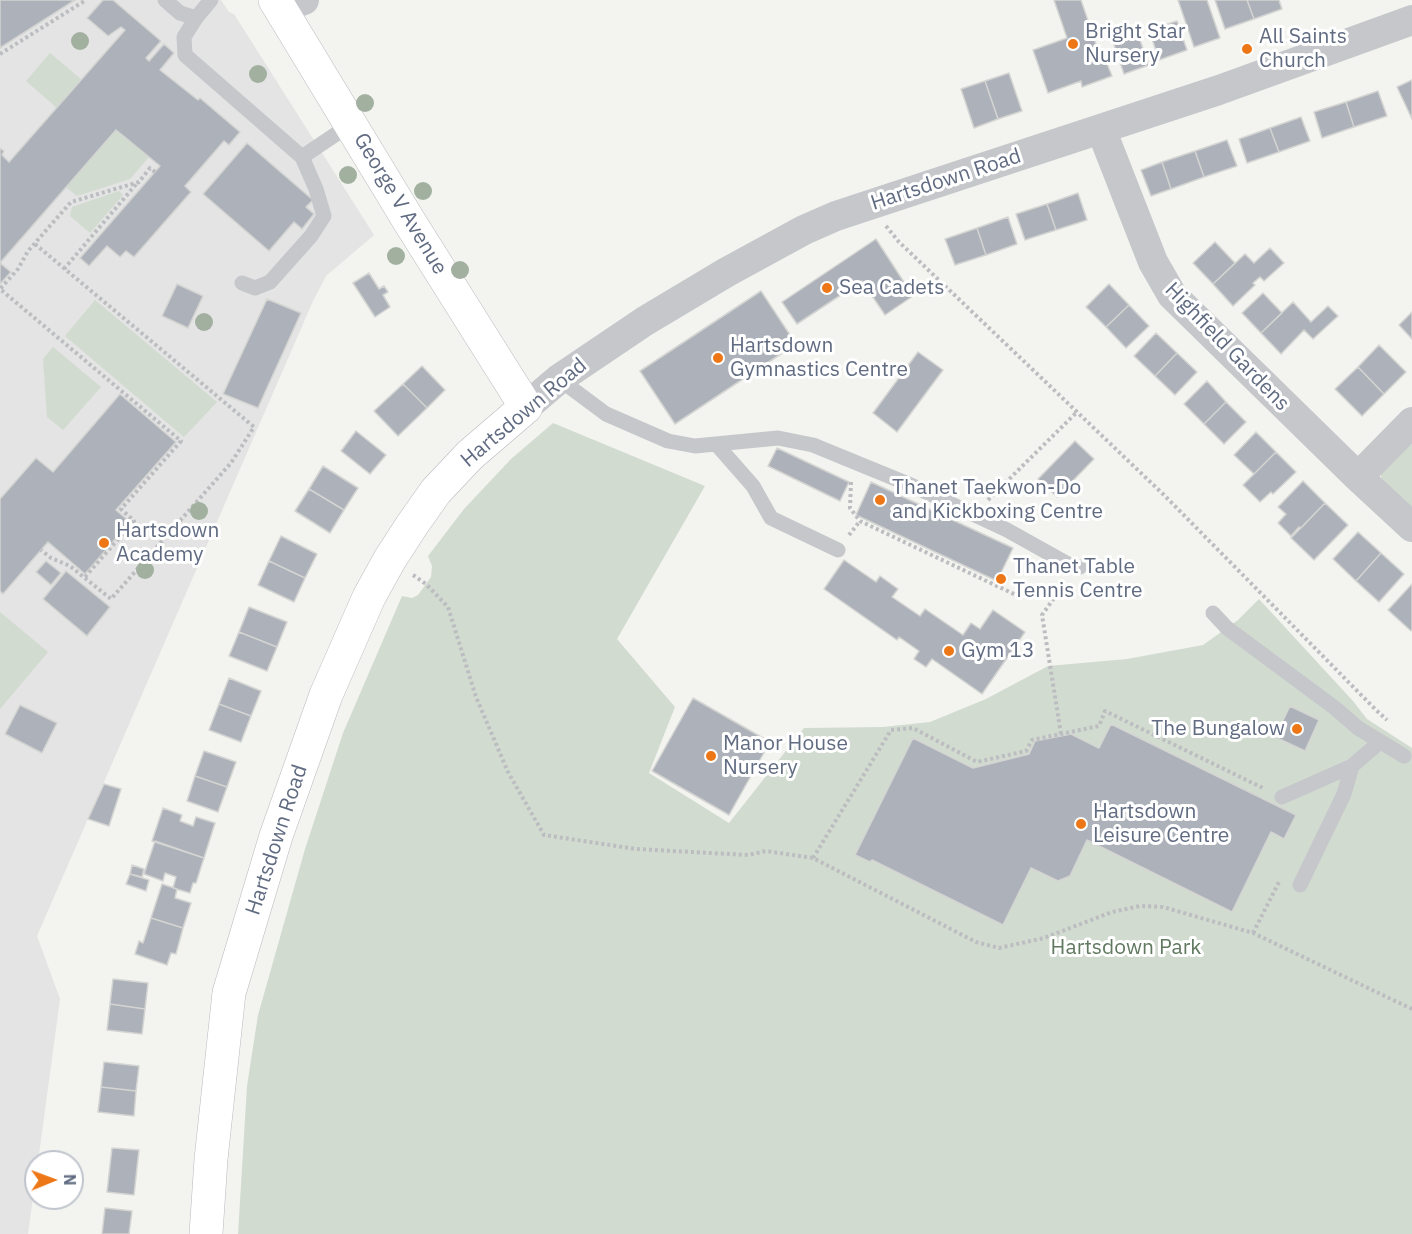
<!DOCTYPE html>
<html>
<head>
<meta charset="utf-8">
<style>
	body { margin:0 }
	#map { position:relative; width:1412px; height:1234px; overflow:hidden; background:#f3f4ef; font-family:"IBM Plex Sans",sans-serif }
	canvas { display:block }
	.north { position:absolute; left:24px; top:1150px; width:60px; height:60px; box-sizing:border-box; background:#fff; border:2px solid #c0c4cd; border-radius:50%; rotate:89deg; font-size:16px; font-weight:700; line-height:24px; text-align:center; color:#616c82 }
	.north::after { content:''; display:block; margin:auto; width:21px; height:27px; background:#ed7716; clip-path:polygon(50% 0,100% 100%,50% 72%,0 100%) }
</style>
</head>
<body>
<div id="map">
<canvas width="1412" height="1234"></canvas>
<div class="north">N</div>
</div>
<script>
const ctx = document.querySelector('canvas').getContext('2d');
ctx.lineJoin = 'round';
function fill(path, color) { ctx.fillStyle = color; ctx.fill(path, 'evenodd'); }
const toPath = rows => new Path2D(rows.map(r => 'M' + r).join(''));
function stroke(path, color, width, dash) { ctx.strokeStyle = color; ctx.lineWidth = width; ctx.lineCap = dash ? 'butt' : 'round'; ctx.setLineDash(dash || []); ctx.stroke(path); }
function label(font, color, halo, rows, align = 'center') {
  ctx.font = font + ' "IBM Plex Sans",sans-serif'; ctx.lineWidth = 6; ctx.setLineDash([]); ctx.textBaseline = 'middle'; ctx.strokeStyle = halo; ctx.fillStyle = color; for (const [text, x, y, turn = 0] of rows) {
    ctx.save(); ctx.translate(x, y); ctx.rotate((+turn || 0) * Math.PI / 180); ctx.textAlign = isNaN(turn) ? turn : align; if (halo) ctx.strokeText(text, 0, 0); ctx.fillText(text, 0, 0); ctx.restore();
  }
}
const built = toPath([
	[0,0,221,0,229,12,234,14,374,235,326,276,313,301,37,936,60,999,38,1162,36,1162,36,1177,28,1234,0,1234]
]);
const green = toPath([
	[50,53,82,80,57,108,26,81],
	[116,130,149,157,130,179,77,196,66,187],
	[119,191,123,195,90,233,70,216,72,207],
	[95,300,217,402,184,437,65,336],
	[53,347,101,387,63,430,47,417,43,359],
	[553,423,705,486,617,639,675,707,649,773,729,823,804,728,883,727,930,722,986,699,1048,666,1127,659,1203,645,1238,620,1259,599,1353,701,1367,719,1412,748,1412,1234,238,1234,247,1086,258,1015,305,849,343,733,402,596,412,598,418,595,431,577,432,566,428,556,464,509,511,459],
	[1412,435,1412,514,1381,478,1381,471],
	[0,612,48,652,0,709]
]);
const building = toPath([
	[0,0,75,0,0,48,0,0],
	[103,0,113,0,161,41,146,58,149,61,164,44,174,53,160,70,198,100,200,98,240,132,229,145,224,141,185,186,191,192,134,257,126,251,120,257,107,246,89,266,80,258,160,166,116,130,0,263,0,148,4,151,2,155,9,162,125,30,121,27,108,36,87,18,103,0],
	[1054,0,1081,0,1098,50,1091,53,1093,60,1104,56,1112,76,1082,87,1081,81,1048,93,1033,50,1067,38,1054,0],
	[1178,0,1207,0,1220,38,1194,47,1178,0],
	[1215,0,1247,0,1254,19,1225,29,1215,0],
	[1247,0,1279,0,1282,9,1254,19,1247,0],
	[1177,21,1187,50,1159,60,1149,30,1177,21],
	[1137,32,1149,65,1124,74,1113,42,1137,32],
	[1009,73,1022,111,998,119,985,81,1009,73],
	[1412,80,1412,119,1397,87,1412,80],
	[985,81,998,119,974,128,961,89,985,81],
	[1378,91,1387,116,1354,127,1346,102,1378,91],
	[1346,102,1354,127,1322,138,1314,112,1346,102],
	[1301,117,1310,141,1279,152,1270,128,1301,117],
	[1270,128,1279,152,1247,163,1239,139,1270,128],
	[1227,140,1237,166,1204,177,1195,151,1227,140],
	[247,143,313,200,306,207,314,214,302,229,294,222,269,251,203,194,247,143],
	[1195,151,1204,177,1171,189,1162,162,1195,151],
	[1162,162,1171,189,1151,196,1141,170,1162,162],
	[1078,193,1087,220,1056,230,1047,204,1078,193],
	[1047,204,1056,230,1025,240,1016,214,1047,204],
	[1008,217,1017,244,986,255,977,228,1008,217],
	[977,228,986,255,955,265,945,239,977,228],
	[876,239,913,296,885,315,862,281,797,324,782,302,876,239],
	[1215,242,1235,263,1213,284,1193,263,1215,242],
	[1270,248,1284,263,1264,281,1260,277,1253,283,1255,285,1233,306,1213,284,1245,254,1254,263,1270,248],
	[0,263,11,272,0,284,0,263],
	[369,273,379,289,384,286,388,292,383,295,390,307,375,317,353,283,369,273],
	[177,284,203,296,188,328,162,316,177,284],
	[1109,284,1129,305,1106,327,1086,307,1109,284],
	[761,291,796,344,675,424,640,371,761,291],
	[1263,293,1282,313,1261,333,1242,313,1263,293],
	[267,299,301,313,258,408,223,394,267,299],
	[1293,302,1311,322,1328,306,1338,316,1313,339,1304,330,1281,354,1261,333,1293,302],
	[1129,305,1149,326,1126,348,1106,327,1129,305],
	[1412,312,1412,339,1399,325,1412,312],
	[1156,333,1177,353,1155,376,1134,356,1156,333],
	[1379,345,1406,372,1384,394,1358,367,1379,345],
	[918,352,943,370,897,432,873,413,918,352],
	[1177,353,1197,372,1175,395,1155,376,1177,353],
	[422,366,445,390,427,408,403,384,422,366],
	[1358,367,1384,394,1362,416,1335,389,1358,367],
	[1207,381,1226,402,1204,424,1184,404,1207,381],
	[403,384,427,408,398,436,374,411,403,384],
	[120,394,176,442,116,510,130,522,85,574,48,542,3,594,0,591,0,499,36,458,53,472,120,394],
	[1226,402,1246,422,1224,444,1204,424,1226,402],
	[356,431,386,455,370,474,341,451,356,431],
	[1256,432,1276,452,1254,474,1234,455,1256,432],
	[1075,441,1094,459,1057,497,1038,479,1075,441],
	[777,448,849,482,840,501,768,466,777,448],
	[1276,452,1296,472,1273,494,1271,492,1260,502,1243,485,1276,452],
	[323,466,358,488,344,510,309,489,323,466],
	[1303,481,1325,503,1301,528,1299,527,1291,536,1278,523,1286,514,1278,507,1303,481],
	[871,482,1013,548,997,581,856,515,871,482],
	[309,489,344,510,330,533,295,511,309,489],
	[1325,503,1348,525,1314,560,1291,538,1325,503],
	[1358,532,1381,553,1356,581,1333,559,1358,532],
	[281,536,317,554,305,578,269,561,281,536],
	[1381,553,1404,574,1379,602,1356,581,1381,553],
	[844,560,876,582,880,576,898,589,892,597,920,616,925,609,963,635,971,623,980,629,993,610,1025,632,982,694,932,659,926,667,914,659,919,651,899,637,897,640,824,589,844,560],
	[46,561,61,573,51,585,36,572,46,561],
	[269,561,305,578,294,602,258,585,269,561],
	[66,571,110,607,87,636,43,599,66,571],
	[1412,584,1412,630,1411,631,1388,610,1412,584],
	[249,607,287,622,277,647,239,632,249,607],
	[239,632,277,647,267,671,229,656,239,632],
	[229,678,261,691,251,716,219,704,229,678],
	[693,698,770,742,729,815,652,771,693,698],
	[219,704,251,716,241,742,209,730,219,704],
	[20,705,57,723,42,753,5,734,20,705],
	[1290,706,1319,720,1305,751,1275,737,1290,706],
	[1111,724,1296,815,1284,839,1271,832,1232,912,1087,840,1070,876,1058,881,1031,868,1003,925,872,860,870,862,855,855,913,738,973,768,1029,754,1035,741,1071,734,1099,748,1111,724],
	[204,751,236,762,227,787,195,776,204,751],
	[195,776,227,787,218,812,187,801,195,776],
	[104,784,121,789,109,826,88,819,104,784],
	[163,808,182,815,180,821,193,826,196,817,215,823,204,858,152,841,163,808],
	[155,841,204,858,196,883,193,883,190,893,173,888,176,877,165,873,163,881,144,874,155,841],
	[132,865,144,869,142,877,130,874,132,865],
	[130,874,149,880,146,891,126,884,130,874],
	[162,884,177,889,175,898,191,903,183,928,151,918,162,884],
	[151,918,183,928,176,954,171,953,167,965,135,954,139,941,143,943,151,918],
	[113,979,148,983,145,1009,110,1004,113,979],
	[110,1004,145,1009,142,1034,107,1030,110,1004],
	[104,1062,139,1066,136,1091,101,1087,104,1062],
	[101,1087,136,1091,134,1116,98,1112,101,1087],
	[112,1148,139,1150,134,1195,107,1192,112,1148],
	[105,1208,132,1211,129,1234,102,1234,105,1208]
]);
const path = toPath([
	[0,54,86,0],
	[886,226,899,242,1164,495,1376,710,1387,720],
	[35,244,254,427,231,463,111,599,70,566,51,558,41,550],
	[64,269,138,182],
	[851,482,850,508,860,521,1016,595],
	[988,500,1077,412],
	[849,535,860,521],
	[413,575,426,584,448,607,476,697,508,772,544,835,636,849,748,855,766,851,813,858,976,942,999,948,1044,938,1112,912,1140,906,1163,907,1253,933,1412,1009],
	[85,577,134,521,121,509,181,441,0,289,18,269,28,251,71,202,139,182,150,168,155,172],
	[1061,734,1042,615,1059,591,1062,582],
	[813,858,891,730,913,728,977,762,1026,751,1032,740,1099,726,1105,711,1265,789],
	[1253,933,1280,880]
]);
const service = toPath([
	[165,0,180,13,196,18],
	[211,0,196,18,184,37,185,55,302,157,351,124],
	[242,283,255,288,270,282,311,236,324,216,316,189,302,157],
	[559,379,606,414,668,441,695,446,778,438,813,445,913,486,1007,530,1068,564,1080,567],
	[717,445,753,486,771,518,838,550],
	[1213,613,1227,628,1335,708,1358,728,1404,756],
	[1282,797,1352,766,1380,742],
	[1300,885,1344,794,1352,766]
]);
const minor = toPath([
	[280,9,304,0],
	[1101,129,1153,262,1172,295,1358,477,1412,527],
	[526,407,559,379,645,321,727,272,804,230,836,216,1219,90,1412,20],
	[1358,477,1412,422]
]);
const secondary = toPath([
	[206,1234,211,1159,229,993,276,836,326,695,369,597,390,559,412,525,436,491,470,455,526,407,409,221,275,0]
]);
const trees = [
	[80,41],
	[258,74],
	[365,103],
	[348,175],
	[423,191],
	[396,256],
	[460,270],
	[204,322],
	[199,511],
	[145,570]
];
const markers = [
	[1073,44,6,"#ed7716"],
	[1247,49,6,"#ed7716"],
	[827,288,6,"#ed7716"],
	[718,358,6,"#ed7716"],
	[880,500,6,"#ed7716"],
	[104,543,6,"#ed7716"],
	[1001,579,6,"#ed7716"],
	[949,651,6,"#ed7716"],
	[1297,729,6,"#ed7716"],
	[711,756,6,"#ed7716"],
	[1081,824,6,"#ed7716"]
];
const poiNames = [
	["Bright Star",1085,32],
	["Nursery",1085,56],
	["All Saints",1259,37],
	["Church",1259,61],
	["Sea Cadets",839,288],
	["Hartsdown",730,346],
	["Gymnastics Centre",730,370],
	["Thanet Taekwon-Do",892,488],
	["and Kickboxing Centre",892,512],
	["Hartsdown",116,531],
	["Academy",116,555],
	["Thanet Table",1013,567],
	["Tennis Centre",1013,591],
	["Gym 13",961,651],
	["The Bungalow",1285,729,"right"],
	["Manor House",723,744],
	["Nursery",723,768],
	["Hartsdown",1093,812],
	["Leisure Centre",1093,836]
];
const streetNames = [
	["Hartsdown Road",946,180,-18],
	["George V Avenue",400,204,59],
	["Highfield Gardens",1227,347,46],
	["Hartsdown Road",524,413,-40],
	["Hartsdown Road",277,840,-72]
];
const parkNames = [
	["Hartsdown Park",1126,948]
];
fill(built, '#e3e4e3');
fill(green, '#d2dbd0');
fill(building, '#adb2ba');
stroke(building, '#d4d5d2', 1.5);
stroke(secondary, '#b7babf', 34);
stroke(path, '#bcbdc0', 4, [3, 3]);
stroke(service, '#c5c7cb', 15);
stroke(minor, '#c5c7cb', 30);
stroke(secondary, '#fff', 33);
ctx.fillStyle = '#a2b0a0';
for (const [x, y] of trees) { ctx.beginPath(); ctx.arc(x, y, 9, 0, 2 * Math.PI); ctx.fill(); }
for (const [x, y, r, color] of markers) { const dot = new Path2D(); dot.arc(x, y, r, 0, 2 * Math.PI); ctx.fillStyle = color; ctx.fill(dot); stroke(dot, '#fff', 2); }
label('21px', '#616c82', '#fff', poiNames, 'left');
label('21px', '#616c82', '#fff', streetNames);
label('21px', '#607960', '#fff', parkNames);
</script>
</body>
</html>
